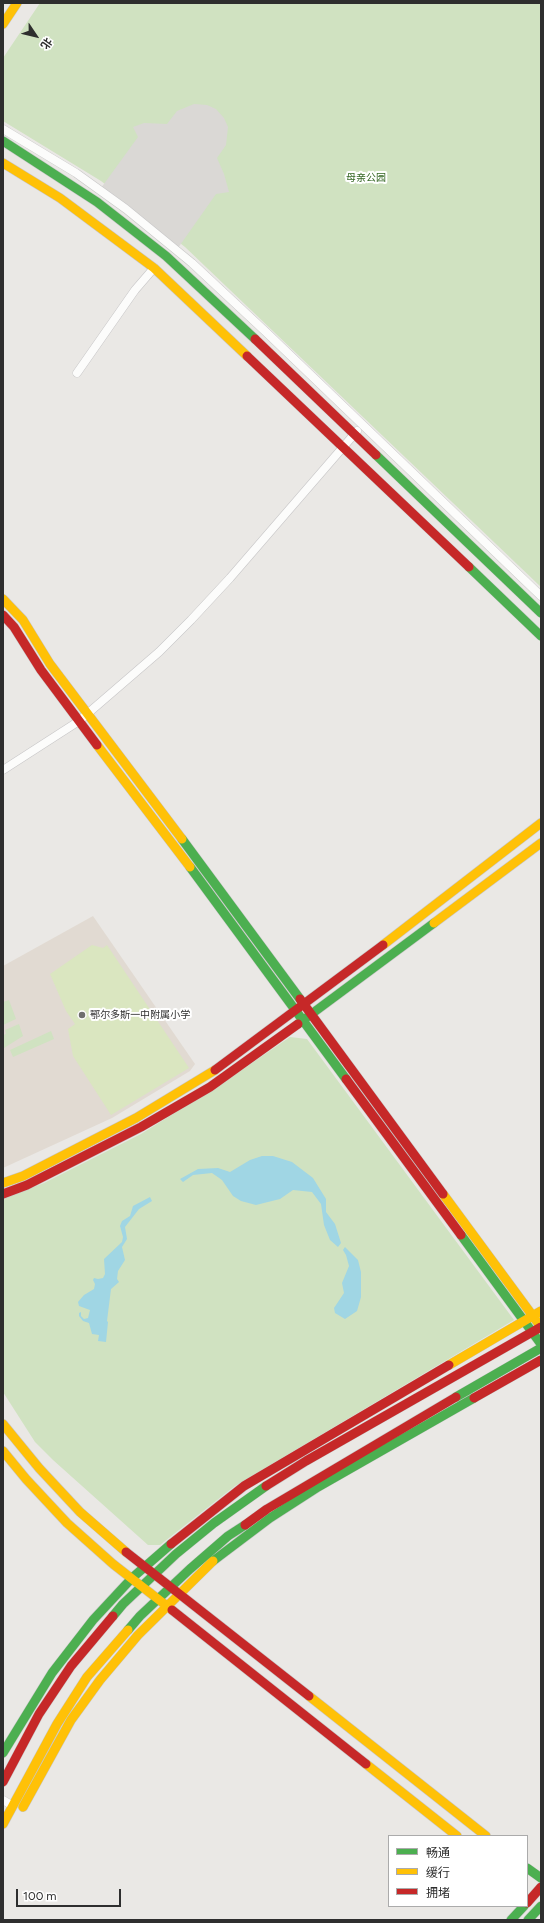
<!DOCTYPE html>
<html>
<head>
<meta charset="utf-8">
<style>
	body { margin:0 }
	#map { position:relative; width:544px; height:1923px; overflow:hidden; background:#eae8e5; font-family:Figtree,"Noto Sans SC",sans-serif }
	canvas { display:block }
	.frame { position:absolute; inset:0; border:4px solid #2e2e2e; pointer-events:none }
	.legend { position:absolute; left:388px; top:1835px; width:140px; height:72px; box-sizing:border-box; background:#fff; border:1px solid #ababab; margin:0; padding:5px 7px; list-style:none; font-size:12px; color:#2e2e2e }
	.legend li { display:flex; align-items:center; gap:8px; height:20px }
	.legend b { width:20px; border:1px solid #ababab }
	.north { position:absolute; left:16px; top:16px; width:40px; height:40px; -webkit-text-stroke:3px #fff; paint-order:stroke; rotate:125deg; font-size:11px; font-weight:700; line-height:16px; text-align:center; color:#2e2e2e }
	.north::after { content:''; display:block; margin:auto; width:14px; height:18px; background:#2e2e2e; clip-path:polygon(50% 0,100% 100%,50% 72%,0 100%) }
	.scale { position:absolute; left:16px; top:1889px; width:105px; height:18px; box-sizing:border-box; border:2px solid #2e2e2e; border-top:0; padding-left:5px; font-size:12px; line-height:14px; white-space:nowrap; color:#2e2e2e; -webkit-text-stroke:3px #fff; paint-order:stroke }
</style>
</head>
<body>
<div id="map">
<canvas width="544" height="1923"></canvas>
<div class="frame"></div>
<ul class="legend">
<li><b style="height:5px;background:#4caf50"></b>畅通</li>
<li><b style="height:5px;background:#ffc107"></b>缓行</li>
<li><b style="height:5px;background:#c62828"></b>拥堵</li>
</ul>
<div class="north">北</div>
<div class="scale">100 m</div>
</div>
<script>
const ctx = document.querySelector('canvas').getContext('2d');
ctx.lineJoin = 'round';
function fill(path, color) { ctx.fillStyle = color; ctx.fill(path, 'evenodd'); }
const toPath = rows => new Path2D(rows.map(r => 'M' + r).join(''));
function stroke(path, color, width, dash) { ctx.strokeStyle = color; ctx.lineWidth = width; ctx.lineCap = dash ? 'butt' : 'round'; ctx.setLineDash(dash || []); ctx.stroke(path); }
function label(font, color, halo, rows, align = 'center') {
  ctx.font = font + ' Figtree,"Noto Sans SC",sans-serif'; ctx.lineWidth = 4; ctx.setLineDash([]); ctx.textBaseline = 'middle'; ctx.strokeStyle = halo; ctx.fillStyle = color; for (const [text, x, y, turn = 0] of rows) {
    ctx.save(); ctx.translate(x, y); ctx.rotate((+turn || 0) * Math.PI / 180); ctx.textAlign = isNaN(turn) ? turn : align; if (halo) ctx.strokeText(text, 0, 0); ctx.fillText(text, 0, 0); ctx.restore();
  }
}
const education = toPath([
	[93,916,195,1064,190,1071,112,1118,3,1168,3,966]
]);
const green = toPath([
	[40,3,541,3,541,587,185,247,101,181,3,121,3,58],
	[9,1000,16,1019,3,1025,3,1002],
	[19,1024,23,1036,4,1048,3,1035,6,1034,5,1030],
	[51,1031,54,1039,13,1057,10,1050],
	[290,1037,307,1039,514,1320,235,1486,160,1545,148,1545,53,1460,35,1442,3,1392,3,1199,44,1183,141,1134,224,1082]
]);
const pitch = toPath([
	[92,945,103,948,107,945,189,1068,111,1115,73,1056,68,1029,75,1024,66,1011,50,974]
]);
const plaza = toPath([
	[194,104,207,105,216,109,224,118,228,127,226,145,217,158,224,174,229,192,216,194,178,248,101,188,138,137,133,127,144,123,167,124,177,111]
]);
const water = toPath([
	[262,1156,273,1156,292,1162,313,1178,326,1199,326,1212,335,1224,341,1243,338,1247,330,1240,324,1225,321,1204,312,1192,293,1190,280,1199,256,1205,241,1201,233,1196,222,1180,212,1173,193,1175,183,1182,180,1179,198,1169,218,1168,230,1172,250,1160],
	[150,1197,152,1201,139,1209,125,1227,127,1239,122,1247,125,1260,118,1271,117,1279,119,1282,111,1289,107,1321,108,1322,106,1342,98,1341,99,1335,92,1334,89,1323,83,1321,79,1316,79,1313,81,1312,81,1316,84,1319,88,1318,90,1310,79,1306,78,1302,84,1295,94,1289,95,1284,93,1280,94,1278,98,1279,103,1278,105,1274,104,1259,122,1242,123,1237,120,1226,122,1221,130,1216,133,1206],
	[345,1247,358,1260,361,1272,361,1297,357,1311,345,1319,335,1313,334,1308,344,1293,342,1283,349,1266,346,1255,343,1250]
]);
const street = toPath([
	[3,129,76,173,126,209,192,263,267,333,541,596],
	[77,373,135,290,154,268],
	[3,770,79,721,159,652,191,620,230,578,357,431],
	[3,1800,13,1806]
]);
const fast = toPath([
	[3,141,97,202,166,256,255,339],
	[376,455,541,613],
	[469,567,541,636],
	[182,839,300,999],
	[190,867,346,1079],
	[298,1024,434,923],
	[461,1235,541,1344],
	[456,1397,541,1348],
	[213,1561,270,1518,318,1487,474,1398],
	[113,1616,123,1604,176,1554,214,1523,266,1486],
	[128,1630,140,1616,190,1569,228,1536,245,1525],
	[3,1753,52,1673,93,1620,132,1578,171,1544],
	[527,1868,541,1878],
	[511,1920,524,1906],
	[528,1920,541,1906]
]);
const slow = toPath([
	[3,24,17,3],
	[3,163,60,198,154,268,247,356],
	[3,599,23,620,50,664,182,839],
	[97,745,190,867],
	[434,923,541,843],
	[383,945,541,823],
	[3,1183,23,1176,136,1118,215,1070],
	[443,1194,541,1327],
	[449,1365,541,1311],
	[3,1424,39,1468,80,1512,126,1552],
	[3,1451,26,1479,67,1523,113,1564,172,1610],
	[309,1696,486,1836],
	[366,1764,457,1836],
	[23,1807,71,1720,100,1680,138,1635,213,1561],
	[3,1824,57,1724,87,1677,128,1630]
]);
const jam = toPath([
	[255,339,376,455],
	[247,356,469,567],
	[3,615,14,627,41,670,97,745],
	[300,999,443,1194],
	[215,1070,383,945],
	[346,1079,461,1235],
	[3,1194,27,1185,141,1127,210,1087,298,1024],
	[474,1398,541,1360],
	[266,1486,306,1461,541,1327],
	[245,1525,267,1509,456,1397],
	[171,1544,244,1486,449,1365],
	[126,1552,309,1696],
	[172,1610,366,1764],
	[3,1782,39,1714,71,1666,113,1616],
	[527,1903,541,1887]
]);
const markers = [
	[82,1015,4,"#706f6e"]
];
const parkNames = [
	["母亲公园",366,178]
];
const poiNames = [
	["鄂尔多斯一中附属小学",90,1015]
];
fill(education, '#e1dad2');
fill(green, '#d0e2c1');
fill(pitch, '#dae6c0');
fill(plaza, '#dad8d5');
fill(water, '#a0d6e4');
stroke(street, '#c7c6c7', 9);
stroke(fast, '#c7c6c7', 10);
stroke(slow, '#c7c6c7', 10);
stroke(jam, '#c7c6c7', 10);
stroke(street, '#fcfcfb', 8);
stroke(fast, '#4caf50', 9);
stroke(slow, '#ffc107', 9);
stroke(jam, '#c62828', 9);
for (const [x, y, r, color] of markers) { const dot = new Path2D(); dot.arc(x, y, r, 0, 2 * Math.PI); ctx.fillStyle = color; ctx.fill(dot); stroke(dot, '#fff', 1.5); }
label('10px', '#346623', '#fff', parkNames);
label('10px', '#2e2e2e', '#fff', poiNames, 'left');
</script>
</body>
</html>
